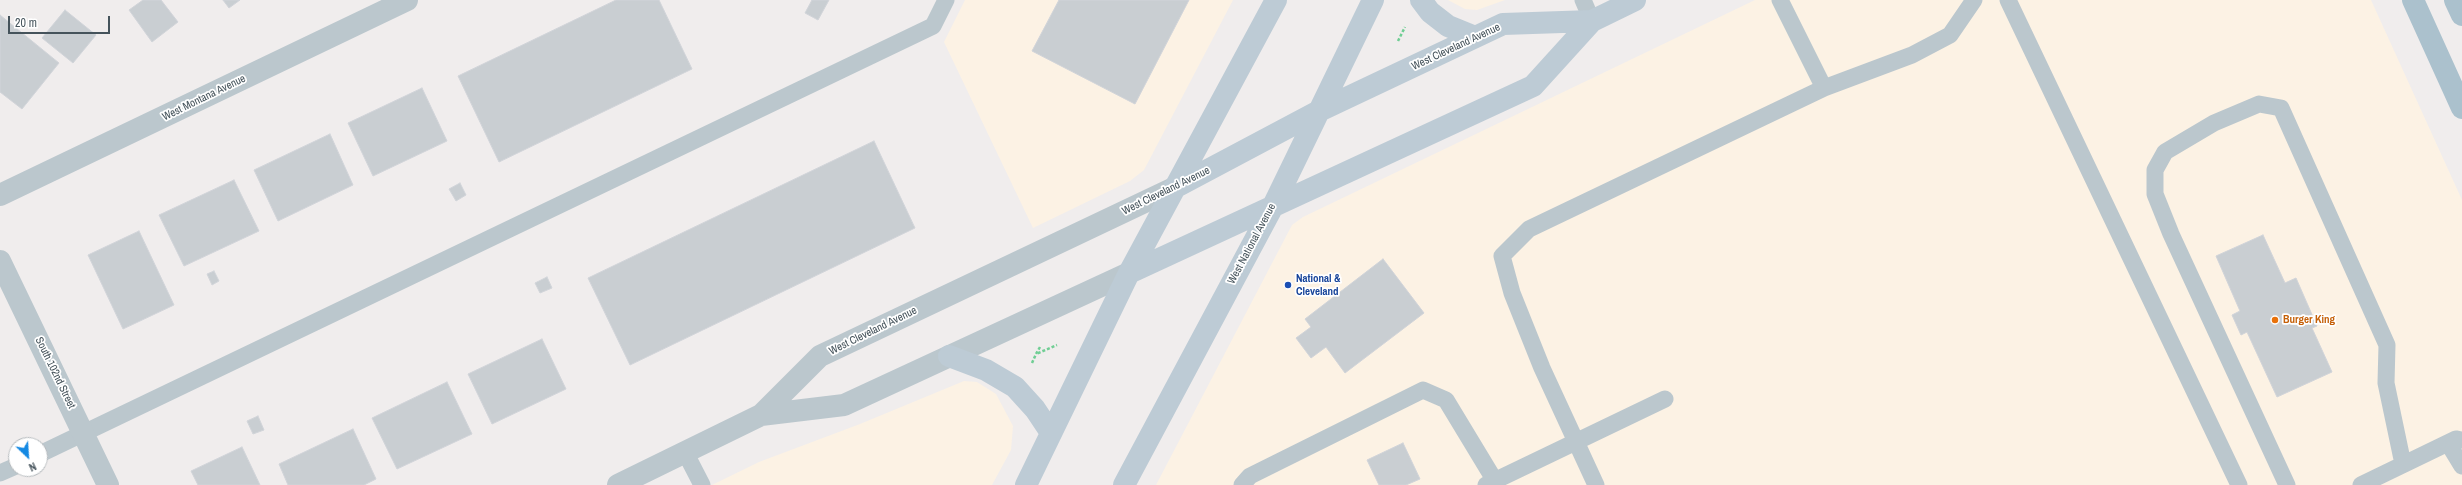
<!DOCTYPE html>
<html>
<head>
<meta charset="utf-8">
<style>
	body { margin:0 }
	#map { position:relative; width:2462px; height:485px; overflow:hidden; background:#f0eded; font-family:"Archivo Narrow",sans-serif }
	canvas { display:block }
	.north { position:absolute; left:8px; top:437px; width:40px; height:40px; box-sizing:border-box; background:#fff; border:1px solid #b5babd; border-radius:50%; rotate:155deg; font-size:11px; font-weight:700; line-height:16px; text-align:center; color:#45535b }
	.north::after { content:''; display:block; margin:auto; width:14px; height:18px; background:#1489e3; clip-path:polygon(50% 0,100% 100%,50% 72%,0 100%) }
	.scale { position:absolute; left:8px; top:16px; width:102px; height:18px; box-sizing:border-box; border:2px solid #45535b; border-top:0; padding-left:5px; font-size:12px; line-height:14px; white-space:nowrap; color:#45535b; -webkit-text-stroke:3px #fff; paint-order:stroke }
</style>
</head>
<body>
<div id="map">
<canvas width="2462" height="485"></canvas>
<div class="north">N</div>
<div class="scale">20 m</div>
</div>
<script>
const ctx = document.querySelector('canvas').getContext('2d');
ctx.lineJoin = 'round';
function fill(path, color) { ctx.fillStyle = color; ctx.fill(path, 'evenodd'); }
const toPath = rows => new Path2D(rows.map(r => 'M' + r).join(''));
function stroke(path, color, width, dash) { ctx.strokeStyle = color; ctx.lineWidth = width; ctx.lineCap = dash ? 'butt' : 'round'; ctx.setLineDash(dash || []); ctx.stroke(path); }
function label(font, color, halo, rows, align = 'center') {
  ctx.font = font + ' "Archivo Narrow",sans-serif'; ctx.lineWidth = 3.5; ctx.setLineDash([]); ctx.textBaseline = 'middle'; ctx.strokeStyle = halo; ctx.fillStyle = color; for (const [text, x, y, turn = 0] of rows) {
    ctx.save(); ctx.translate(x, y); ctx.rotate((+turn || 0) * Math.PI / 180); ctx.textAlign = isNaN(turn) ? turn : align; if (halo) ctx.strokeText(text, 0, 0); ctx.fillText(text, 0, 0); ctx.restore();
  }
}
const commercial = toPath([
	[965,0,1233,0,1144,170,1130,181,1033,228,944,42],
	[1448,0,1505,0,1477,10,1465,9],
	[1755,0,2371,0,2462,200,2462,485,1156,485,1292,225,1303,217],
	[964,381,977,382,996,394,1013,426,1011,450,992,485,712,485,759,462,860,424]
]);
const building = toPath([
	[143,0,161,0,178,22,152,42,129,10,143,0],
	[223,0,240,0,229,8,223,0],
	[616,0,659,0,692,69,499,162,458,76,616,0],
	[812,0,829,0,818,20,805,13,812,0],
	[1059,0,1189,0,1135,104,1032,51,1059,0],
	[65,10,96,35,73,63,42,38,65,10],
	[0,15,59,63,22,109,0,92,0,15],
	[422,88,447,141,373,176,348,123,422,88],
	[330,134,353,185,278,221,254,170,330,134],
	[874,141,915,228,630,365,588,278,874,141],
	[234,180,259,231,184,266,159,215,234,180],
	[460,183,466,195,456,201,449,189,460,183],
	[139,231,174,305,123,329,88,255,139,231],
	[2263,235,2285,283,2296,278,2317,326,2312,328,2332,372,2277,397,2247,332,2241,335,2232,315,2240,311,2216,256,2263,235],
	[1383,259,1424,313,1345,373,1326,347,1311,358,1296,338,1311,327,1305,319,1383,259],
	[214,271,219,281,212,285,207,274,214,271],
	[547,277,552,288,540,293,535,283,547,277],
	[542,339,566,389,492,424,468,374,542,339],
	[447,382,472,434,397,469,372,418,447,382],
	[258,416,264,430,253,434,247,421,258,416],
	[353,429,376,479,364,485,288,485,279,464,353,429],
	[1403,443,1420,479,1406,485,1379,485,1367,460,1403,443],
	[242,447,260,485,198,485,191,471,242,447]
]);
const path = toPath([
	[1398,41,1405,27],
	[1040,347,1036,354,1057,345],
	[1032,363,1036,354]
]);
const service = toPath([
	[1583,0,1592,21],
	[2008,0,2239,485],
	[1824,88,1912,55,1950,35,1974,0],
	[2448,443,2462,466],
	[685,452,702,485],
	[40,454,933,26,946,0],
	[0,473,16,466],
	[1242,485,1250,476,1423,390,1446,400,1495,481],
	[1486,485,1665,399],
	[1596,485,1542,368,1512,293,1502,256,1529,229,1824,88,1780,0],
	[2287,485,2171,234,2155,194,2155,170,2165,152,2214,123,2259,104,2281,108,2387,345,2386,383,2403,464],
	[2361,485,2456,439,2462,440]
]);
const minor = toPath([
	[0,195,407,0],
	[0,261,108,485]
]);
const tertiary = toPath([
	[761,415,844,405,1129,273],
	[618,485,761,415,820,356,1174,188]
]);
const secondary = toPath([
	[1421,0,1430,12,1448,26,1475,37],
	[1174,188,1319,111,1503,24,1592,21],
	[1129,273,1533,86,1592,21,1635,0],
	[949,356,986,370,1015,387,1035,409,1051,433],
	[1026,485,1129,273,1276,0],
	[1124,485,1273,206,1373,0]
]);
const primary = toPath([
	[2413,0,2462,108],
	[2455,0,2462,15]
]);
const markers = [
	[1288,285,4,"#1a4fb4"],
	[2275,320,4,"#e8710a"]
];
const streetNames = [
	["West Cleveland Avenue",1456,47,-25],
	["West Montana Avenue",204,98,-26],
	["West Cleveland Avenue",1166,191,-26],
	["West National Avenue",1252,244,-62],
	["West Cleveland Avenue",873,331,-26],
	["South 102nd Street",55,373,64]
];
const transitNames = [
	["National &",1296,279],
	["Cleveland",1296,292]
];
const foodNames = [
	["Burger King",2283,320]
];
fill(commercial, '#fcf2e4');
fill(building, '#c9ced2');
stroke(building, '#d1d4d9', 1);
stroke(path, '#70ce94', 2.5, [3, 2]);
stroke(service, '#bbc7cd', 17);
stroke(minor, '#bbc7cd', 22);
stroke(tertiary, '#bbc7cd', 22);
stroke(secondary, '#bdcbd5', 22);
stroke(primary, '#abc1cd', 22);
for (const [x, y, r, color] of markers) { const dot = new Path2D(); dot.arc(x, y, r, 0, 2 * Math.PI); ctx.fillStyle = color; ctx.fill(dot); stroke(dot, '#fff', 1.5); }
label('11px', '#45535b', '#fff', streetNames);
label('bold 11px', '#164399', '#fff', transitNames, 'left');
label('bold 11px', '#c56008', '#fff', foodNames, 'left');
</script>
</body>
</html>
